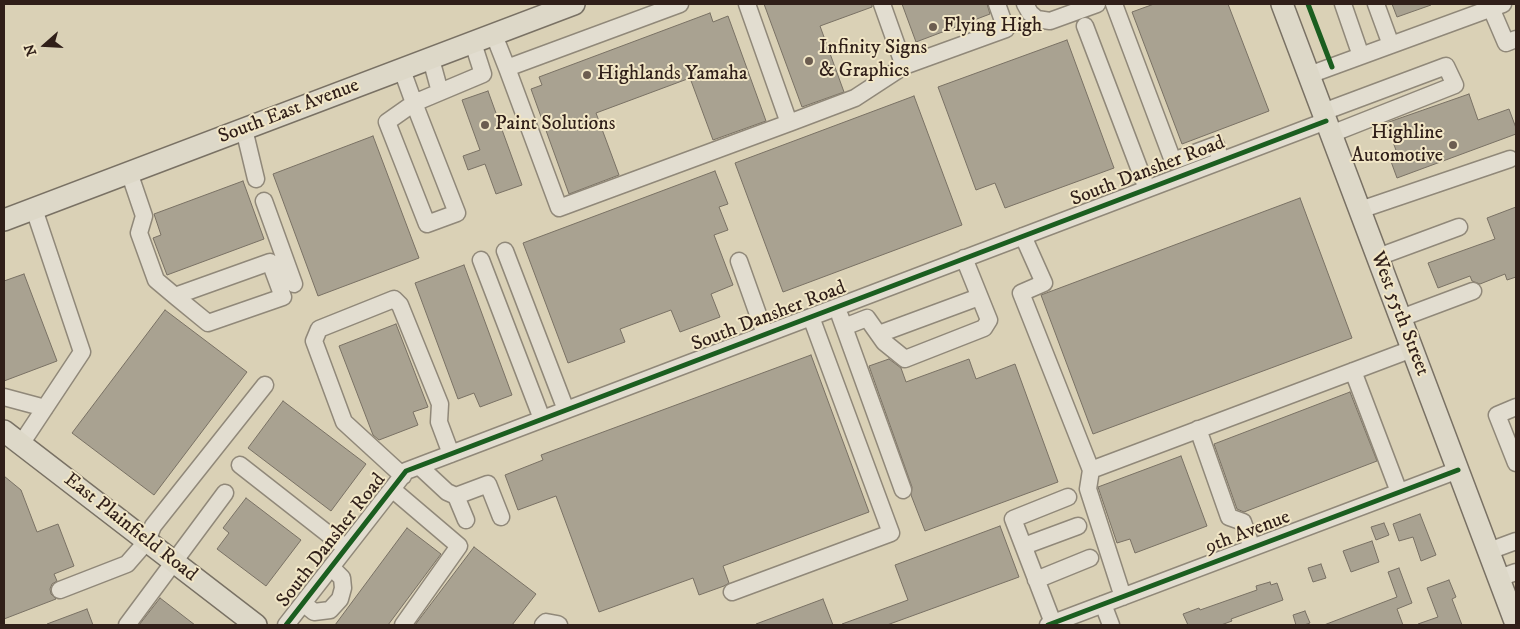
<!DOCTYPE html>
<html>
<head>
<meta charset="utf-8">
<style>
	body { margin:0 }
	#map { position:relative; width:1520px; height:629px; overflow:hidden; background:#dad1b6; font-family:"IM FELL DW Pica",serif }
	canvas { display:block }
	.frame { position:absolute; inset:0; border:5px solid #301f19; pointer-events:none }
	.north { position:absolute; left:20px; top:20px; width:50px; height:50px; -webkit-text-stroke:4px #f1e6c6; paint-order:stroke; rotate:251deg; font-size:14px; font-weight:700; line-height:20px; text-align:center; color:#301f19 }
	.north::after { content:''; display:block; margin:auto; width:18px; height:22px; background:#301f19; clip-path:polygon(50% 0,100% 100%,50% 72%,0 100%) }
</style>
</head>
<body>
<div id="map">
<canvas width="1520" height="629"></canvas>
<div class="frame"></div>
<div class="north">N</div>
</div>
<script>
const ctx = document.querySelector('canvas').getContext('2d');
ctx.lineJoin = 'round';
function fill(path, color) { ctx.fillStyle = color; ctx.fill(path, 'evenodd'); }
const toPath = rows => new Path2D(rows.map(r => 'M' + r).join(''));
function stroke(path, color, width, dash) { ctx.strokeStyle = color; ctx.lineWidth = width; ctx.lineCap = dash ? 'butt' : 'round'; ctx.setLineDash(dash || []); ctx.stroke(path); }
function label(font, color, halo, rows, align = 'center') {
  ctx.font = font + ' "IM FELL DW Pica",serif'; ctx.lineWidth = 4; ctx.setLineDash([]); ctx.textBaseline = 'middle'; ctx.strokeStyle = halo; ctx.fillStyle = color; for (const [text, x, y, turn = 0] of rows) {
    ctx.save(); ctx.translate(x, y); ctx.rotate((+turn || 0) * Math.PI / 180); ctx.textAlign = isNaN(turn) ? turn : align; if (halo) ctx.strokeText(text, 0, 0); ctx.fillText(text, 0, 0); ctx.restore();
  }
}
const building = toPath([
	[764,4,872,4,872,7,820,26,844,92,802,107,764,4],
	[902,4,987,4,990,14,916,42,902,4],
	[1154,4,1228,4,1269,111,1182,144,1132,12,1154,4],
	[1392,4,1431,4,1431,5,1397,17,1392,4],
	[710,13,713,22,728,16,766,121,713,140,690,78,596,113,619,175,569,194,531,89,542,85,539,77,710,13],
	[1067,40,1114,168,1005,208,995,183,976,190,938,87,1067,40],
	[488,91,522,185,496,194,485,164,468,170,463,156,480,150,462,100,488,91],
	[1469,94,1478,120,1509,109,1516,128,1516,134,1397,178,1389,156,1397,153,1386,123,1469,94],
	[914,96,962,225,783,292,735,163,914,96],
	[373,136,419,258,318,296,273,174,373,136],
	[715,171,728,204,719,207,728,230,714,235,733,285,711,294,720,317,680,332,671,310,620,329,625,342,568,363,523,243,715,171],
	[243,181,264,239,167,275,153,238,161,235,154,214,243,181],
	[1300,198,1352,338,1093,434,1041,295,1300,198],
	[1516,207,1516,277,1507,280,1505,274,1480,284,1472,281,1470,276,1438,288,1428,263,1495,239,1487,218,1516,207],
	[464,265,512,395,480,407,474,393,458,399,415,283,464,265],
	[24,274,57,361,4,381,4,281,24,274],
	[165,310,247,372,154,495,72,433,165,310],
	[396,324,428,407,413,412,418,425,379,440,373,435,339,346,396,324],
	[811,355,869,512,723,566,729,583,724,586,699,595,693,578,599,612,556,496,518,510,505,475,543,460,541,455,811,355],
	[889,359,901,368,906,382,969,359,976,379,1015,364,1058,482,925,531,911,495,912,487,869,366,889,359],
	[1350,392,1377,461,1244,512,1237,509,1214,444,1350,392],
	[283,401,366,464,331,511,248,448,283,401],
	[1181,456,1207,526,1135,553,1130,539,1117,543,1098,487,1181,456],
	[4,476,21,490,37,532,58,524,74,566,54,574,57,581,52,584,50,589,51,594,56,599,4,619,4,476],
	[246,498,301,540,266,586,217,549,229,533,223,528,246,498],
	[1420,514,1436,555,1421,561,1413,537,1399,541,1393,524,1420,514],
	[1384,523,1389,535,1376,540,1371,527,1384,523],
	[1000,526,1019,577,887,625,842,625,842,624,908,600,895,565,1000,526],
	[407,528,441,554,388,625,335,625,407,528],
	[1372,541,1379,562,1351,572,1343,551,1372,541],
	[474,547,536,594,512,625,415,625,474,547],
	[1321,564,1326,578,1313,582,1308,568,1321,564],
	[1399,568,1412,603,1397,609,1403,625,1324,625,1397,597,1388,572,1399,568],
	[1449,580,1456,597,1452,599,1462,625,1418,625,1418,624,1438,617,1427,588,1449,580],
	[1270,582,1271,585,1277,583,1283,600,1231,619,1232,621,1221,625,1188,625,1183,614,1199,608,1200,610,1257,590,1256,586,1270,582],
	[160,598,195,625,139,625,160,598],
	[823,599,833,625,756,625,756,624,823,599],
	[87,609,93,625,48,625,47,624,87,609],
	[1305,611,1310,623,1304,625,1296,625,1293,615,1305,611]
]);
const minor = toPath([
	[882,4,904,66],
	[1025,4,1030,13,1037,19,1050,21,1097,4],
	[1114,4,1173,161,1216,145,1221,161],
	[1343,4,1361,56],
	[1376,4,1391,45],
	[1491,8,1506,43,1516,39],
	[1085,26,1147,189],
	[494,35,507,68,680,4],
	[431,59,440,92],
	[507,68,559,208,789,123,747,4],
	[402,70,414,103,483,74,473,43],
	[1309,75,1503,4],
	[414,103,457,213,427,224,387,122,414,103],
	[1323,112,1446,66,1455,85,1331,134],
	[789,123,855,98,904,66,1006,29,997,4],
	[244,129,256,179],
	[129,172,144,216,139,233,156,280,175,296,208,323,283,297,270,262,175,296],
	[264,201,294,284],
	[1360,210,1510,159],
	[1023,236,1044,283,1021,293,1091,470,1412,349],
	[505,251,566,410],
	[1378,257,1459,227],
	[481,260,542,419],
	[739,261,765,334],
	[840,316,903,490],
	[1401,318,1473,291],
	[844,327,867,318,884,342,905,359,984,328,989,320,964,258],
	[879,334,979,297],
	[1353,371,1399,492],
	[4,397,45,408],
	[1516,407,1497,415,1516,463],
	[1198,429,1229,517,1243,522,1252,548],
	[21,444,82,352,34,209],
	[240,465,346,548],
	[419,466,447,492,456,496,488,484,501,517],
	[1091,470,1088,489,1123,597],
	[403,476,344,422,314,341,319,329,394,299,400,305,440,404,439,422,451,454],
	[392,489,459,546,403,625],
	[456,496,466,520],
	[1024,546,1078,526],
	[1489,551,1516,541],
	[1499,578,1516,572],
	[1036,580,1090,558],
	[60,590,127,564,147,541,153,526,265,385],
	[732,592,891,533,811,317],
	[303,603,314,612,330,610,340,599,343,588,342,578,331,567],
	[1103,604,1111,625],
	[1053,623,1013,519,1068,497],
	[127,625,225,493],
	[286,625,406,471,1326,121],
	[543,625,546,622,557,624,559,625],
	[1048,625,1458,470]
]);
const major = toPath([
	[1282,4,1516,624],
	[4,220,574,4],
	[4,431,256,625]
]);
const cycleway = toPath([
	[1308,4,1332,67],
	[286,625,406,471,1326,121],
	[1048,625,1458,470]
]);
const markers = [
	[933,27,5,"#6c5d50"],
	[809,61,5,"#6c5d50"],
	[587,75,5,"#6c5d50"],
	[485,125,5,"#6c5d50"],
	[1453,145,5,"#6c5d50"]
];
const poiNames = [
	["Flying High",943,27],
	["Infinity Signs",819,49],
	["& Graphics",819,72],
	["Highlands Yamaha",597,75],
	["Paint Solutions",495,125],
	["Highline",1443,134,"right"],
	["Automotive",1443,157,"right"]
];
const streetNames = [
	["South East Avenue",289,112,-21],
	["South Dansher Road",1148,172,-21],
	["West 55th Street",1399,314,69],
	["South Dansher Road",769,317,-21],
	["East Plainfield Road",130,528,38],
	["9th Avenue",1248,533,-21],
	["South Dansher Road",332,541,-52]
];
fill(building, '#a9a291');
stroke(building, '#797164', 1);
stroke(minor, '#908879', 19);
stroke(major, '#797164', 24);
stroke(minor, '#e2ddd0', 16);
stroke(major, '#ddd8c8', 21);
stroke(cycleway, '#1b5e20', 5);
for (const [x, y, r, color] of markers) { const dot = new Path2D(); dot.arc(x, y, r, 0, 2 * Math.PI); ctx.fillStyle = color; ctx.fill(dot); stroke(dot, '#f1e6c6', 2); }
label('20px', '#301f19', '#f1e6c6', poiNames, 'left');
label('20px', '#301f19', '#f1e6c6', streetNames);
</script>
</body>
</html>
